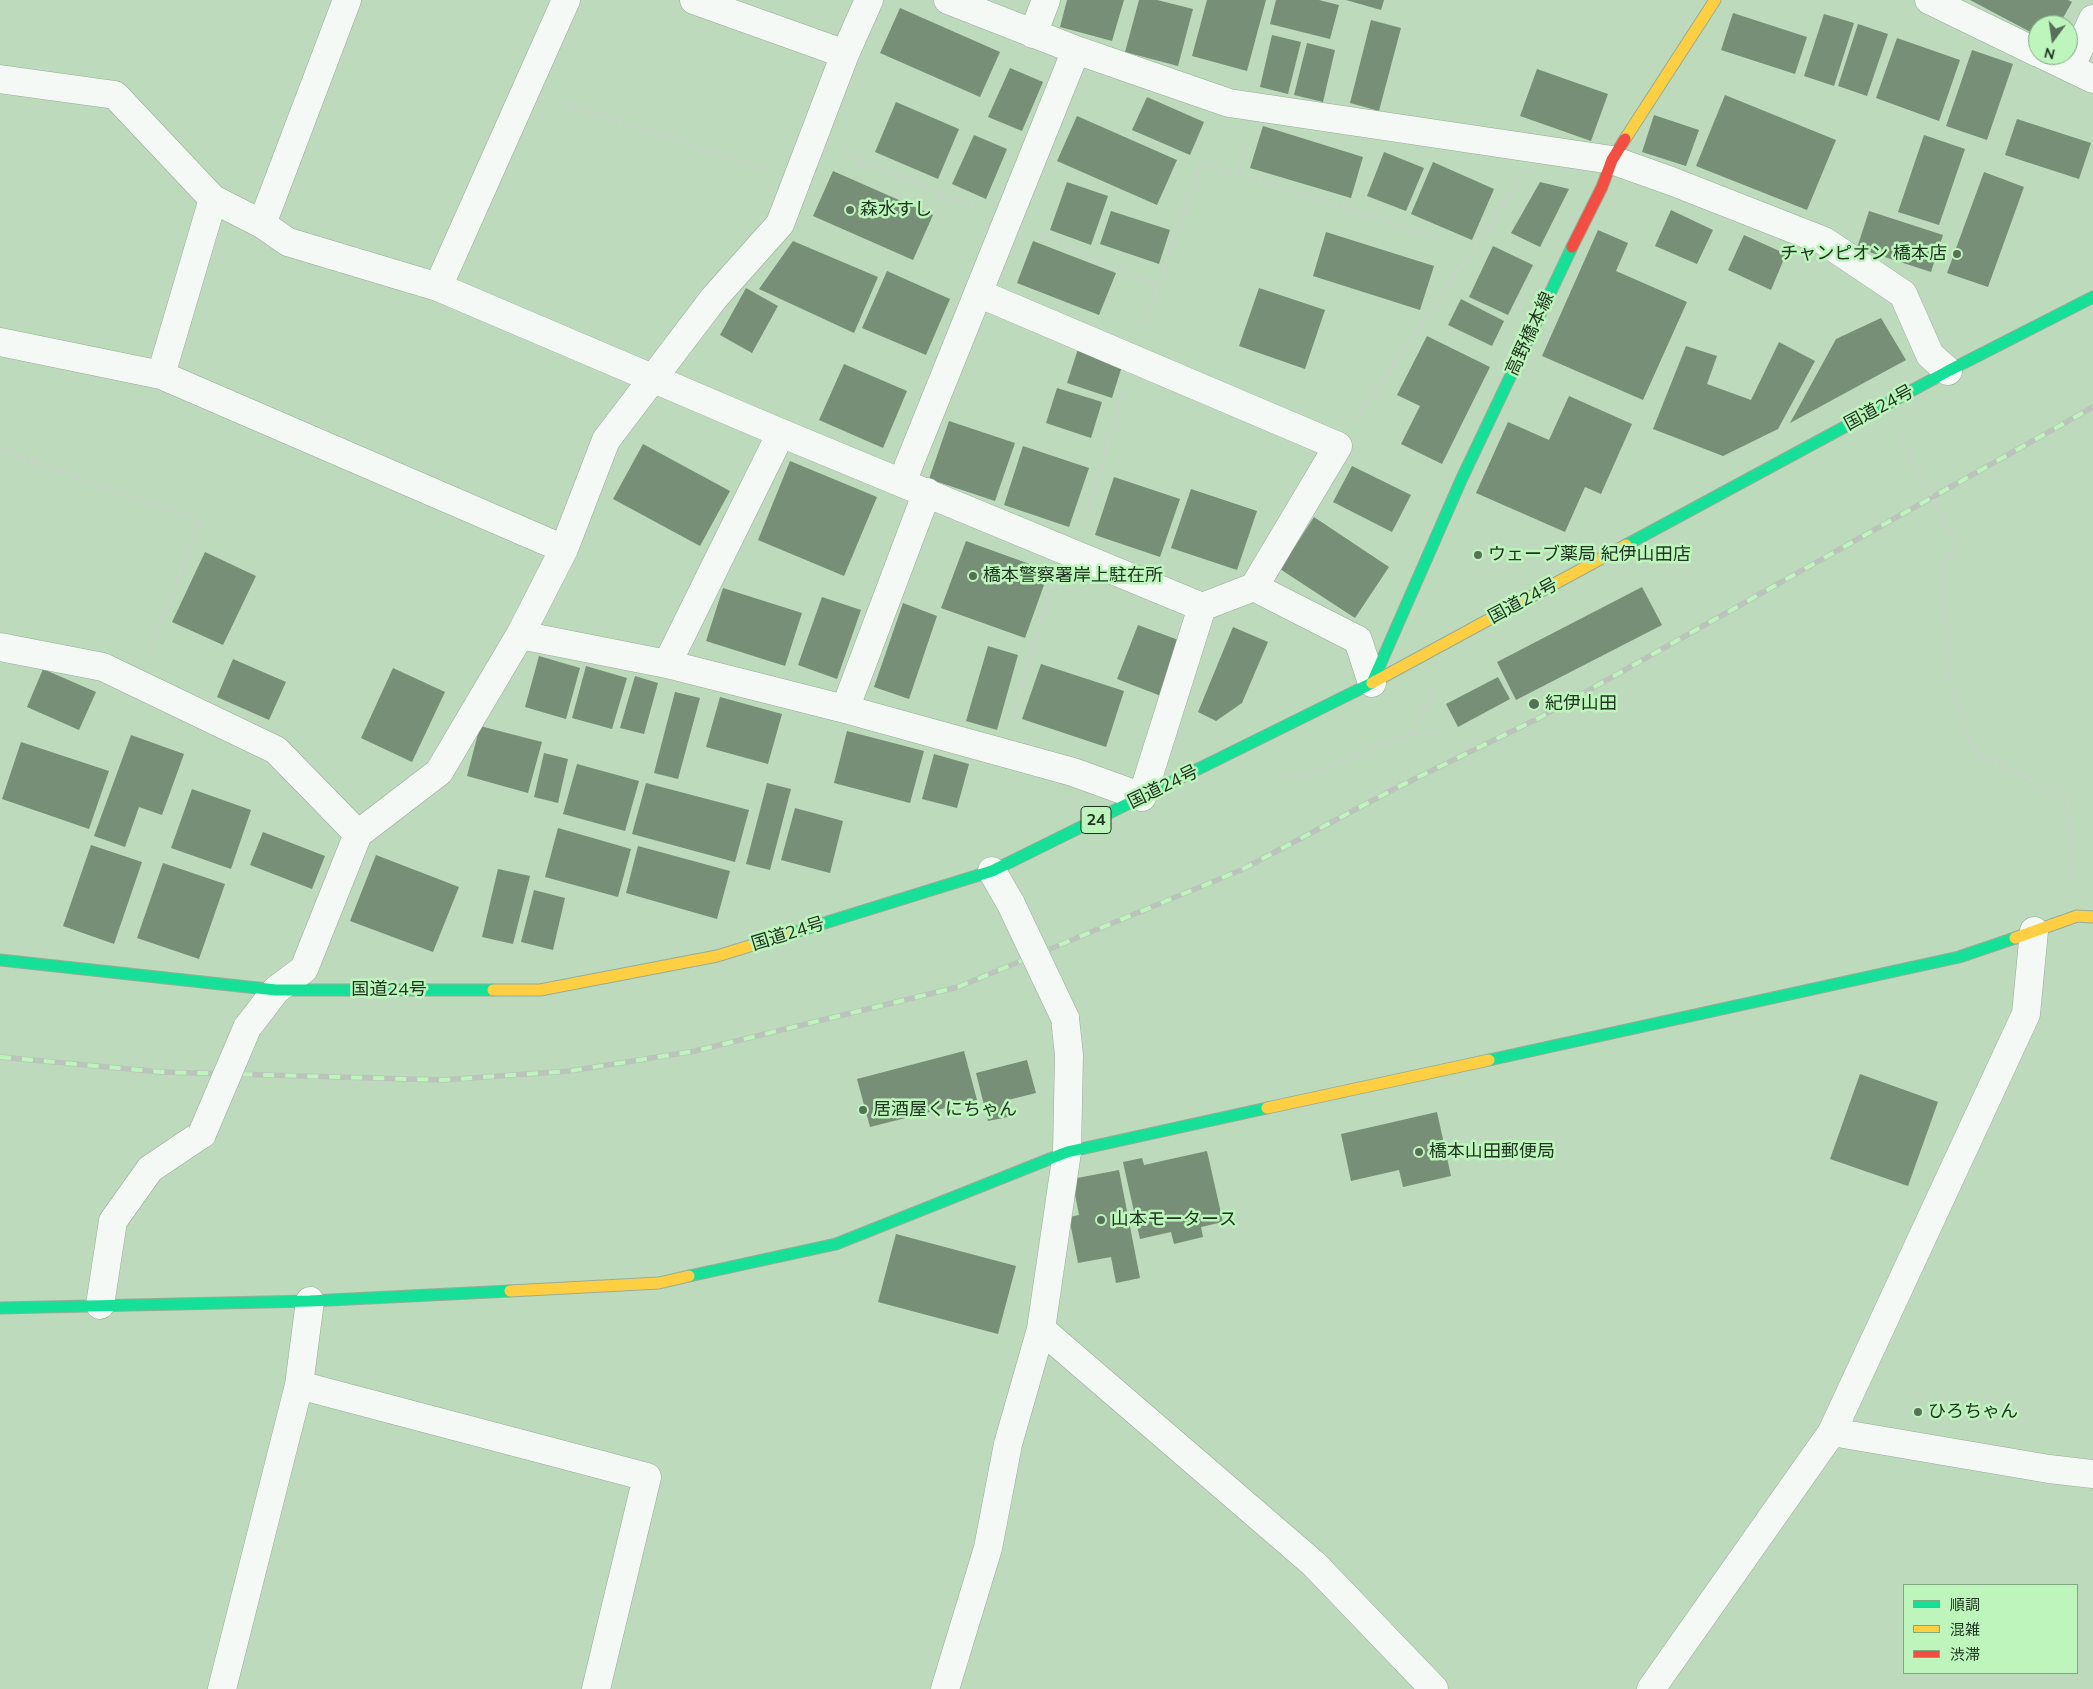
<!DOCTYPE html>
<html>
<head>
<meta charset="utf-8">
<style>
	body { margin:0 }
	#map { position:relative; width:2093px; height:1689px; overflow:hidden; background:#bddabd; font-family:Mulish,"Noto Sans JP",sans-serif }
	canvas { display:block }
	.legend { position:absolute; left:1903px; top:1584px; width:175px; height:90px; box-sizing:border-box; background:#bef5bd; border:1px solid #7fa97f; margin:0; padding:6px 9px; list-style:none; font-size:15px; color:#213621 }
	.legend li { display:flex; align-items:center; gap:10px; height:25px }
	.legend b { width:25px; border:1px solid #7fa97f }
	.north { position:absolute; left:2028px; top:15px; width:50px; height:50px; box-sizing:border-box; background:#bef5bd; border:1px solid #7fa97f; border-radius:50%; rotate:194deg; font-size:14px; font-weight:700; line-height:20px; text-align:center; color:#213621 }
	.north::after { content:''; display:block; margin:auto; width:18px; height:22px; background:#586f58; clip-path:polygon(50% 0,100% 100%,50% 72%,0 100%) }
</style>
</head>
<body>
<div id="map">
<canvas width="2093" height="1689"></canvas>
<ul class="legend">
<li><b style="height:6px;background:#16e098"></b>順調</li>
<li><b style="height:6px;background:#ffcf43"></b>混雑</li>
<li><b style="height:6px;background:#f24e42"></b>渋滞</li>
</ul>
<div class="north">N</div>
</div>
<script>
const ctx = document.querySelector('canvas').getContext('2d');
ctx.lineJoin = 'round';
function fill(path, color) { ctx.fillStyle = color; ctx.fill(path, 'evenodd'); }
const toPath = rows => new Path2D(rows.map(r => 'M' + r).join(''));
function stroke(path, color, width, dash) { ctx.strokeStyle = color; ctx.lineWidth = width; ctx.lineCap = dash ? 'butt' : 'round'; ctx.setLineDash(dash || []); ctx.stroke(path); }
function label(font, color, halo, rows, align = 'center') {
  ctx.font = font + ' Mulish,"Noto Sans JP",sans-serif'; ctx.lineWidth = 5; ctx.setLineDash([]); ctx.textBaseline = 'middle'; ctx.strokeStyle = halo; ctx.fillStyle = color; for (const [text, x, y, turn = 0] of rows) {
    ctx.save(); ctx.translate(x, y); ctx.rotate((+turn || 0) * Math.PI / 180); ctx.textAlign = isNaN(turn) ? turn : align; if (halo) ctx.strokeText(text, 0, 0); ctx.fillText(text, 0, 0); ctx.restore();
  }
}
const building = toPath([
	[1067,0,1124,0,1112,41,1060,27],
	[1139,0,1157,0,1193,9,1178,66,1125,52],
	[1207,0,1266,0,1247,71,1192,56],
	[1276,0,1319,0,1339,5,1330,39,1270,24],
	[1346,0,1384,0,1381,10],
	[1970,0,2068,0,2072,2,2059,25,2038,25,2038,36],
	[900,8,1000,52,980,97,880,53],
	[1733,13,1807,37,1795,74,1721,50],
	[1824,14,1854,23,1834,86,1804,76],
	[1371,20,1401,28,1379,111,1350,103],
	[1858,24,1888,34,1867,96,1838,86],
	[1272,35,1301,42,1288,94,1260,87],
	[1897,38,1960,60,1939,121,1876,98],
	[1307,43,1335,50,1323,102,1294,95],
	[1972,50,2013,64,1987,140,1946,126],
	[1010,68,1043,82,1022,131,988,117],
	[1537,69,1608,94,1591,141,1520,116],
	[1725,95,1836,140,1807,210,1696,166],
	[1147,97,1204,122,1190,155,1132,130],
	[896,102,959,129,938,179,875,152],
	[1654,115,1699,130,1686,166,1642,152],
	[1077,116,1177,160,1157,205,1057,161],
	[2017,119,2091,143,2079,179,2005,155],
	[1263,126,1363,157,1351,198,1250,168],
	[974,135,1007,149,986,199,952,184],
	[1924,135,1965,149,1939,225,1898,212],
	[1384,152,1424,168,1406,211,1367,196],
	[1433,162,1494,189,1472,240,1411,214],
	[833,171,933,215,913,260,813,216],
	[1984,172,2024,187,1988,287,1947,273],
	[1067,182,1108,196,1091,245,1050,230],
	[1540,182,1569,189,1540,247,1511,233],
	[1671,210,1713,230,1697,264,1655,246],
	[1111,211,1170,230,1159,264,1100,244],
	[1869,211,1943,235,1931,272,1857,248],
	[1598,230,1628,243,1616,271,1687,302,1643,400,1542,356],
	[1326,232,1434,266,1420,310,1313,276],
	[1744,235,1786,254,1771,290,1728,270],
	[793,241,878,277,854,333,759,289],
	[1033,241,1116,273,1099,315,1017,283],
	[1493,246,1533,265,1508,315,1469,297],
	[887,271,950,299,926,355,862,328],
	[746,288,778,306,752,353,720,335],
	[1259,288,1325,310,1305,369,1239,346],
	[1461,299,1504,321,1492,346,1448,325],
	[1881,318,1906,360,1790,423,1836,339],
	[1427,336,1490,367,1442,464,1401,444,1420,406,1397,395],
	[1779,342,1815,361,1778,429,1723,456,1653,429,1686,346,1717,356,1707,384,1751,400],
	[1078,349,1123,363,1112,398,1067,383],
	[844,364,907,391,883,448,819,420],
	[1057,388,1102,402,1091,438,1046,423],
	[1569,396,1632,424,1601,494,1585,487,1565,532,1476,493,1508,422,1549,440],
	[949,421,1015,443,995,501,929,479],
	[643,444,730,491,700,546,613,499],
	[1023,446,1089,468,1069,527,1004,505],
	[790,461,877,497,844,576,758,540],
	[1352,466,1411,495,1392,532,1333,502],
	[1114,477,1180,499,1160,557,1095,535],
	[1191,489,1257,511,1237,570,1171,548],
	[1314,517,1389,567,1355,618,1280,569],
	[966,541,1049,571,1025,638,941,608],
	[205,552,256,576,223,645,172,622],
	[1642,587,1662,625,1516,700,1497,662],
	[723,588,802,613,785,666,706,641],
	[822,597,861,610,837,679,798,665],
	[903,603,937,616,909,699,874,687],
	[1138,625,1181,641,1161,696,1117,679],
	[1233,627,1268,642,1242,703,1216,721,1198,712],
	[988,646,1018,655,997,730,966,721],
	[539,656,580,668,566,719,525,707],
	[233,659,286,682,269,720,217,697],
	[1041,664,1124,691,1106,747,1022,719],
	[586,666,627,678,612,729,572,718],
	[393,668,445,692,412,762,361,738],
	[43,669,96,692,79,730,27,707],
	[635,676,658,683,644,734,620,728],
	[1498,677,1510,699,1458,727,1446,704],
	[675,692,700,698,678,779,654,773],
	[720,697,782,714,768,764,706,747],
	[480,726,542,742,528,793,467,776],
	[847,731,924,751,910,803,834,783],
	[131,735,184,754,162,815,139,807,125,847,94,836],
	[21,742,109,771,89,829,2,799],
	[544,753,568,759,558,803,534,797],
	[934,754,969,764,957,808,922,799],
	[577,764,639,781,625,831,563,814],
	[646,783,749,810,735,862,632,834],
	[767,783,791,789,770,870,746,864],
	[192,789,251,810,231,869,171,848],
	[795,808,843,821,830,873,781,860],
	[558,828,631,849,618,897,545,877],
	[263,832,325,856,312,889,250,865],
	[91,845,142,862,114,944,63,926],
	[638,846,730,871,717,919,626,893],
	[376,855,459,887,433,952,350,921],
	[163,863,225,884,199,959,137,938],
	[498,869,530,876,513,944,482,937],
	[534,890,565,898,553,950,521,942],
	[964,1051,977,1100,870,1127,857,1079],
	[1027,1060,1036,1093,1004,1101,1008,1117,988,1121,976,1073],
	[1860,1074,1938,1102,1908,1186,1830,1159],
	[1437,1112,1451,1176,1403,1187,1399,1170,1351,1181,1341,1134],
	[1207,1151,1223,1222,1201,1227,1203,1237,1174,1244,1171,1232,1140,1239,1123,1162,1142,1158,1144,1165],
	[1119,1170,1140,1278,1116,1283,1111,1257,1078,1263,1069,1217,1079,1215,1072,1179],
	[896,1234,1016,1266,998,1334,878,1302]
]);
const path = toPath([
	[557,102,763,169],
	[844,154,975,207],
	[1238,174,1247,141],
	[1040,235,1159,286],
	[1145,325,1201,162,1440,238],
	[1357,418,1519,182],
	[1901,439,1911,457],
	[0,450,200,520,150,650],
	[1944,520,1957,545,1942,570,1949,671,1973,749,2068,800,2072,882],
	[1084,521,1123,393],
	[1013,718,1053,583],
	[1407,736,1437,689],
	[1271,776,1303,776,1407,736,1444,728]
]);
const street = toPath([
	[694,0,845,54],
	[869,0,845,54,780,224,714,298,606,440,564,549,520,635,667,664,845,709,1073,772,1142,797,1202,607],
	[948,0,1076,50,1229,103,1612,160,1671,181,1824,241,1903,294,1930,355,1948,371],
	[1929,0,2038,53],
	[1033,34,1046,0],
	[2043,55,2093,79],
	[2070,68,2093,19],
	[0,79,115,95,213,199,262,224,288,242,438,287,781,433,1202,607,1254,587,1338,446,978,293],
	[262,224,347,0],
	[438,287,566,0],
	[0,342,161,375,564,549],
	[161,375,213,199],
	[902,482,1076,50],
	[1254,587,1358,640,1372,683],
	[0,647,103,667,276,750,358,834],
	[667,664,781,433],
	[845,709,927,492],
	[992,871,1011,904],
	[247,1028,276,990,304,969,358,834,439,772,520,635],
	[100,1305,113,1221,150,1169,202,1134],
	[1041,1329,1314,1564,1434,1689],
	[299,1385,647,1477,596,1689],
	[1832,1432,2049,1469,2093,1474],
	[222,1689,299,1385,310,1301],
	[945,1689,988,1548,1008,1444,1041,1329,1067,1152,1069,1055,1065,1018],
	[1651,1689,1832,1432,2026,1014,2034,931]
]);
const fast = toPath([
	[1626,545,1948,371,2093,297],
	[1372,683,1462,478,1572,247],
	[789,934,992,871,1372,683],
	[0,960,276,990,493,990],
	[1489,1060,1959,957,2015,938],
	[689,1276,836,1244,1067,1152,1267,1108],
	[0,1308,310,1301,510,1291]
]);
const slow = toPath([
	[1625,139,1715,0],
	[1372,683,1626,545],
	[2015,938,2077,916,2093,917],
	[493,990,540,990,717,956,789,934],
	[1267,1108,1489,1060],
	[510,1291,659,1283,689,1276]
]);
const jam = toPath([
	[1572,247,1602,187,1612,160,1625,139]
]);
const rail = toPath([
	[0,1057,161,1072,442,1080,570,1071,695,1051,958,987,1241,870,1396,788,1541,717,2093,407]
]);
const pathBridge = toPath([
	[1911,457,1944,520]
]);
const streetBridge = toPath([
	[1011,904,1065,1018],
	[202,1134,247,1028]
]);
const markers = [
	[850,210,5,"#586f58"],
	[1957,254,5,"#586f58"],
	[1478,555,5,"#586f58"],
	[973,576,5,"#586f58"],
	[1534,704,6,"#586f58"],
	[863,1110,5,"#586f58"],
	[1419,1152,5,"#586f58"],
	[1101,1220,5,"#586f58"],
	[1918,1412,5,"#586f58"]
];
const shields = [
	[1096,820,30]
];
const shieldNames = [
	["24",1096,820]
];
const poiNames = [
	["森水すし",860,210],
	["チャンピオン 橋本店",1947,254,"right"],
	["ウェーブ薬局 紀伊山田店",1488,555],
	["橋本警察署岸上駐在所",983,576],
	["紀伊山田",1545,704],
	["居酒屋くにちゃん",873,1110],
	["橋本山田郵便局",1429,1152],
	["山本モータース",1111,1220],
	["ひろちゃん",1928,1412]
];
const streetNames = [
	["高野橋本線",1530,334,-65],
	["国道24号",1879,408,-28],
	["国道24号",1523,601,-28],
	["国道24号",1163,787,-26],
	["国道24号",788,934,-17],
	["国道24号",389,990]
];
fill(building, '#778e77');
stroke(street, '#96ac96', 29);
stroke(fast, '#96ac96', 13);
stroke(slow, '#96ac96', 13);
stroke(jam, '#96ac96', 13);
stroke(path, '#cad3ca', 3, [4, 4]);
stroke(street, '#f5f9f5', 28);
stroke(fast, '#16e098', 11);
stroke(slow, '#ffcf43', 11);
stroke(jam, '#f24e42', 11);
stroke(rail, '#bbc4bb', 5.5);
stroke(rail, '#bef5bd', 4, [11]);
stroke(streetBridge, '#96ac96', 29, []);
stroke(pathBridge, '#cad3ca', 3, [4, 4]);
stroke(streetBridge, '#f5f9f5', 28);
for (const [x, y, r, color] of markers) { const dot = new Path2D(); dot.arc(x, y, r, 0, 2 * Math.PI); ctx.fillStyle = color; ctx.fill(dot); stroke(dot, '#bef5bd', 2); }
for (const [x, y, w] of shields) { const box = new Path2D(); box.roundRect(x - w / 2, y - 13.5, w, 27, 4); ctx.fillStyle = '#bef5bd'; ctx.fill(box); stroke(box, '#213621', 1); }
label('bold 16px', '#213621', null, shieldNames);
label('18px', '#213621', '#bef5bd', poiNames, 'left');
label('18px', '#213621', '#bef5bd', streetNames);
</script>
</body>
</html>
